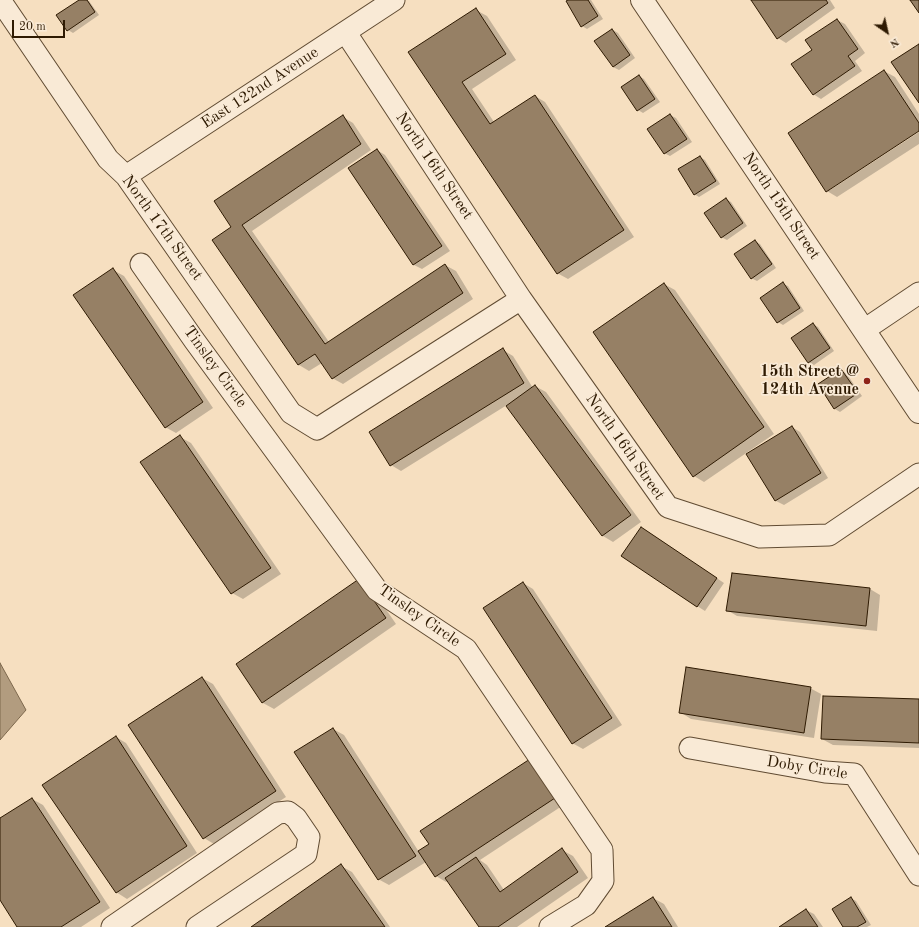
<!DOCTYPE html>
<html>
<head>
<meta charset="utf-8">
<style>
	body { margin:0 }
	#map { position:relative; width:919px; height:927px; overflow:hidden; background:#f6dfc0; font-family:"Old Standard TT",serif }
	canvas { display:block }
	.north { position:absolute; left:867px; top:12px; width:40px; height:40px; -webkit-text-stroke:3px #f9ead6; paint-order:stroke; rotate:146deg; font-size:11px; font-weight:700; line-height:16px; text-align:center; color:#2e1a02 }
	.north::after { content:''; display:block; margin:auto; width:14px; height:18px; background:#2e1a02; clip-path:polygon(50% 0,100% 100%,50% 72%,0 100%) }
	.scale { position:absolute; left:12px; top:20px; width:53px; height:18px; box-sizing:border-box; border:2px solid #2e1a02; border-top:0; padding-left:5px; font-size:12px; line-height:14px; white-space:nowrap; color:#2e1a02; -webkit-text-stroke:3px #f9ead6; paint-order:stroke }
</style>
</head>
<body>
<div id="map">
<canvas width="919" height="927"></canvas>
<div class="north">N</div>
<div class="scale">20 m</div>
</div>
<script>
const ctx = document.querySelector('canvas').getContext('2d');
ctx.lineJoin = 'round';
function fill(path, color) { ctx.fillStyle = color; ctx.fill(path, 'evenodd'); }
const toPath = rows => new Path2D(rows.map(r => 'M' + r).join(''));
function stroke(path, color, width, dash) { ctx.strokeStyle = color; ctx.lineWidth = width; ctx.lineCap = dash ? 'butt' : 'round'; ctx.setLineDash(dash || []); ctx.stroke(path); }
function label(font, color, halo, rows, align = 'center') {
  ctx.font = font + ' "Old Standard TT",serif'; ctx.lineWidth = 3.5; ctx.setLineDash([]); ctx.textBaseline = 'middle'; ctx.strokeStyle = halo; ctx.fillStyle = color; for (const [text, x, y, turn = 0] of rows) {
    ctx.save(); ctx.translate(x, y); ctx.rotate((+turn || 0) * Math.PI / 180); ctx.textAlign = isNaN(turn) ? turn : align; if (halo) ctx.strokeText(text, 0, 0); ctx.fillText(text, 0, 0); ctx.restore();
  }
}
const water = toPath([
	[0,663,26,710,0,740,0,663]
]);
const shadow = toPath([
	[81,0,89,1,99,15,73,33,68,30],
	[569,0,591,0,603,19,587,29,582,26],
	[752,0,830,0,835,8,786,43,778,38],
	[476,10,487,16,516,60,472,89,494,122,535,96,545,102,634,237,568,279,557,273,410,52],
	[837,20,845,24,865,53,855,61,862,71,821,99,813,94,814,50],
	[613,30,618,33,635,58,619,70,613,67,596,41],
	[884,71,895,77,919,114,919,130,830,188,830,190,919,132,919,144,837,197,827,191],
	[639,76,644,79,660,102,643,113,638,110,622,87],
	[670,115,676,118,692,142,670,156,664,153],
	[343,117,353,123,371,150,252,231,329,342,445,265,456,271,473,299,343,384,332,378,322,363,309,371,299,365,233,228],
	[377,150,385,155,450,251,422,269,414,265,350,168],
	[700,157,705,160,720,184,699,197,694,194],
	[726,199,731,202,747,226,727,240,721,237],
	[755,241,760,244,776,268,757,281,751,278],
	[113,270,124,276,213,408,176,433,165,427],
	[664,284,675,290,774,434,704,482,694,476],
	[783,284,788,286,804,311,783,325,778,322],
	[813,324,818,327,834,351,814,365,808,362],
	[503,350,513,356,533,388,535,386,546,392,641,522,613,542,603,536,507,405,401,471,391,465],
	[841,370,846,373,862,396,840,412,835,409,819,385],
	[792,427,800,432,828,478,784,505,776,501,747,455],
	[180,437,191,443,281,574,243,599,232,593],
	[642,528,724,583,705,611,697,606],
	[523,583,533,589,622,725,583,749,572,743],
	[370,586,396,624,274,709,263,703,237,665],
	[870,589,880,595,877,631,737,616,727,610],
	[202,678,213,684,286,797,214,844,204,838],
	[810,688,821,694,814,738,691,719,680,712],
	[919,700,919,748,833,745,822,739],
	[333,729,344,735,419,852,430,844,530,760,565,804,480,860,487,865,504,890,562,850,573,856,588,878,517,927,480,927,448,881,446,882,436,876,426,862,389,885,378,879],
	[116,737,126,743,197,853,127,899,116,892],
	[32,799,43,805,110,908,81,927,18,927,0,898,0,819],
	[341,866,352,872,390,927,252,927],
	[653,898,664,904,678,927,607,927],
	[851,898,856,901,871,925,867,927,844,927],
	[806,910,814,914,823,927,781,927]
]);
const building = toPath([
	[79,0,87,0,95,12,67,31,56,15,79,0],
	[568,0,588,0,598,16,581,27,566,1,568,0],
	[751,0,826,0,828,3,777,39,751,0],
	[910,0,919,0,919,13,910,0],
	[476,8,506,54,462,82,490,124,535,95,624,230,557,274,408,52,476,8],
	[837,19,858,49,848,56,855,66,813,95,791,64,812,50,805,40,837,19],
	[612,29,630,55,613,67,594,41,612,29],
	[919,44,919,103,891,62,919,44],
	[884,70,919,123,919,131,826,192,788,133,884,70],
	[639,75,655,99,637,111,621,87,639,75],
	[670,114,687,139,664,154,647,129,670,114],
	[343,115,361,144,242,225,325,344,445,264,463,293,332,379,315,354,298,365,212,240,231,227,214,201,343,115],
	[377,149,442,246,413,265,348,168,377,149],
	[700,156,716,181,694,195,678,169,700,156],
	[726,198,743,223,721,238,704,213,726,198],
	[755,240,772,264,751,279,734,254,755,240],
	[113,268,203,402,165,428,73,295,113,268],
	[783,282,800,308,777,323,760,298,783,282],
	[664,283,764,427,693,477,593,332,664,283],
	[813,323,830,348,808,363,791,338,813,323],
	[503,348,524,383,390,466,369,432,503,348],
	[841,369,858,393,834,409,818,384,841,369],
	[535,385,631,515,602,536,506,406,535,385],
	[792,426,821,473,775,501,746,454,792,426],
	[180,435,271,568,231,594,140,462,180,435],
	[641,527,717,578,697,607,621,556,641,527],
	[732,573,870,588,866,626,726,611,732,573],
	[359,579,386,618,262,703,236,664,359,579],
	[523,582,612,718,572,744,483,608,523,582],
	[686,667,811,687,804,733,679,713,686,667],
	[202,677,276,791,203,839,128,725,202,677],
	[823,696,919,699,919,743,821,739,823,696],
	[333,728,416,856,378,880,294,752,333,728],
	[116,736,187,846,116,893,42,785,116,736],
	[530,759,555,798,435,877,418,851,429,844,420,831,530,759],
	[32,798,100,902,61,927,17,927,0,900,0,818,32,798],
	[562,848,578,872,498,927,479,927,445,878,476,857,500,892,562,848],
	[341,864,385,927,251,927,341,864],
	[653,897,672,927,605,927,653,897],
	[851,897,866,922,857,927,843,927,832,909,851,897],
	[806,909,818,927,779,927,806,909]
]);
const minor = toPath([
	[0,0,108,159,126,176,291,413,317,429,521,299],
	[346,33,521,299,668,507,760,537,829,535,919,474],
	[126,176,394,0],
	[141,264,194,340,377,590,466,649,602,850,603,881,586,905,550,927],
	[864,330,919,293],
	[690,748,825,772,854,774,919,875],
	[112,927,278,813,288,812,296,818,309,837,306,854,197,927]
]);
const tertiary = toPath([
	[642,0,919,412]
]);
const markers = [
	[867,381,4,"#8f2418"]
];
const streetNames = [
	["East 122nd Avenue",260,88,-33],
	["North 16th Street",434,166,56],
	["North 15th Street",781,206,56],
	["North 17th Street",162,228,54],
	["Tinsley Circle",215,367,54],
	["North 16th Street",625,447,55],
	["Tinsley Circle",419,616,35],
	["Doby Circle",807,768,9]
];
const poiNames = [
	["15th Street @",859,372],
	["124th Avenue",859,390]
];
fill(water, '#b29c7f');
stroke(water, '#7d684d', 1);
fill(shadow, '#0003');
fill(building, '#968065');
stroke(building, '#2e1a02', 1);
stroke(minor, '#604b32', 23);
stroke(tertiary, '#604b32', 24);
stroke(minor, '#f9ead6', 21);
stroke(tertiary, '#f9ead6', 22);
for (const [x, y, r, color] of markers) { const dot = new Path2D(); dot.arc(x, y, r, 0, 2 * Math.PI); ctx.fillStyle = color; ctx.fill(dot); stroke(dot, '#f9ead6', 1.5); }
label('16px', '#2e1a02', '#f9ead6', streetNames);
label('bold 16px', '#2e1a02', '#f9ead6', poiNames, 'right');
</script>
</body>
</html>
